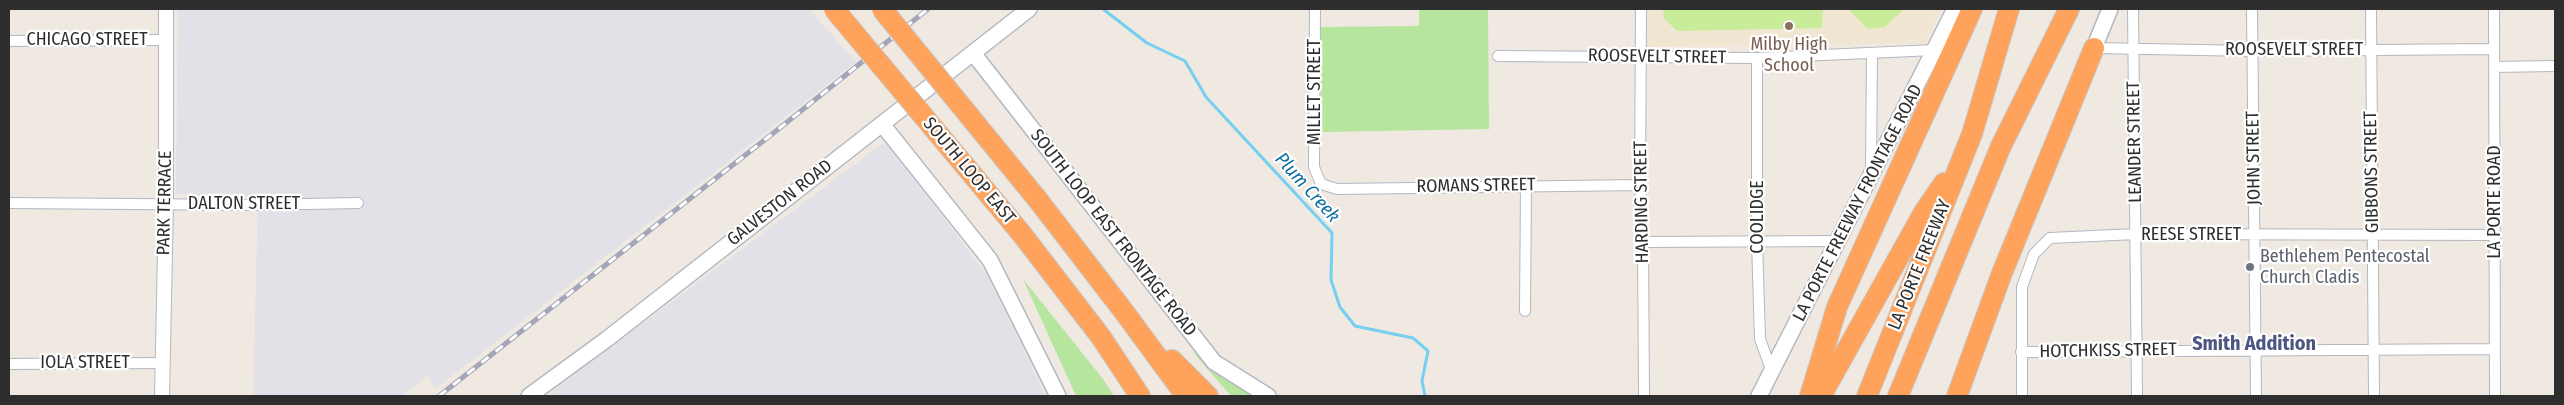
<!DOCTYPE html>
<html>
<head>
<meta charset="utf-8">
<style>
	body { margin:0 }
	#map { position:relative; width:2564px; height:405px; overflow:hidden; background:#efe9e1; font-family:"Fira Sans Condensed",sans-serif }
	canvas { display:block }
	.frame { position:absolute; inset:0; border:10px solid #2e2e2e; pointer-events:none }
</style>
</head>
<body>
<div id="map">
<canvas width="2564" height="405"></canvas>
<div class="frame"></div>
</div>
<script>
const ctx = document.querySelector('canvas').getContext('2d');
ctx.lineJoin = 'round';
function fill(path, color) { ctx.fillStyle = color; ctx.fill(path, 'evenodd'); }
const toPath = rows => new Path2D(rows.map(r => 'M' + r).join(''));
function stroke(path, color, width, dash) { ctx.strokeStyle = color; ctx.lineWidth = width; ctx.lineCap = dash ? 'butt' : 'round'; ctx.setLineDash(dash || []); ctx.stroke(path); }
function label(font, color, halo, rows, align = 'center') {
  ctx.font = font + ' "Fira Sans Condensed",sans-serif'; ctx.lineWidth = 4.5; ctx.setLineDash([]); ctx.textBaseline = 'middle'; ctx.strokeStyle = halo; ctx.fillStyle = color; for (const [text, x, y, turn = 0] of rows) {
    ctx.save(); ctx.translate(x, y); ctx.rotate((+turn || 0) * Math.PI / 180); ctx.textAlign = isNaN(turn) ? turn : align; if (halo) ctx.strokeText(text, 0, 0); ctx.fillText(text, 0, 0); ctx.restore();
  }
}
const industrial = toPath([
	[178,9,809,9,856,62,435,389,427,375,403,396,253,396,258,198,176,194],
	[886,141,986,274,1046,396,546,396]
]);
const education = toPath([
	[1644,9,1942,9,1925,43,1644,47]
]);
const green = toPath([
	[1419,9,1488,9,1489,129,1322,132,1320,27,1419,26],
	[1023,279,1103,379,1114,396,1076,396],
	[1191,350,1241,389,1251,396,1231,396]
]);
const pitch = toPath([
	[1663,9,1823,9,1822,28,1677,31,1664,18],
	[1848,9,1904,9,1885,27,1868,29]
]);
const stream = toPath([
	[1103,9,1147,43,1185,61,1206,97,1332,233,1331,280,1340,307,1355,326,1413,338,1428,351,1422,381,1425,396]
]);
const minor = toPath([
	[1315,9,1314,167,1321,184,1337,189,1640,185],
	[1641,9,1640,185,1643,242,1644,396],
	[2133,9,2137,396],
	[2252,9,2256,396],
	[2371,9,2374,396],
	[2494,9,2495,396],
	[9,41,166,40],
	[2094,48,2252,51,2494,49],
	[1498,56,1757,58,1934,50],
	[1757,58,1757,241,1760,339,1772,372],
	[2494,67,2555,66],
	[1871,170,1872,54],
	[9,203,255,205,358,203],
	[1643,242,1838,241],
	[1525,311,1526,186],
	[2021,352,2495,349],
	[9,364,162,363],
	[2022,396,2022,287,2034,254,2050,238,2136,234,2495,235]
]);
const tertiary = toPath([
	[162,396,166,203,166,9]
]);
const secondary = toPath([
	[2094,48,2110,9],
	[973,53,1214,362,1268,396],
	[882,124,990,260,1058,396],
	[529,396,607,339,1029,9],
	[1759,396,1955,9]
]);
const motorway = toPath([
	[1038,200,1125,313,1186,396],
	[1021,233,1101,337,1140,396],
	[1172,360,1208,396],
	[1810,396,1837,307,1972,9],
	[1821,396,1924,212,1944,183],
	[1867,396,1972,134,2009,9],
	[1898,396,2001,146,2069,9],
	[1957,396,2002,273,2094,48]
]);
const rail = toPath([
	[439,396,781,127,928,9]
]);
const motorwayBridge = toPath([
	[834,9,1021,233],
	[882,9,1038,200]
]);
const markers = [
	[1789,26,5,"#8d6e63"],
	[2250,267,5,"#6b7280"]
];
const streetNames = [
	["CHICAGO STREET",87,40],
	["ROOSEVELT STREET",2294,50],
	["ROOSEVELT STREET",1657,57,1],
	["MILLET STREET",1315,92,-90],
	["LEANDER STREET",2135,142,-91],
	["JOHN STREET",2254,158,-91],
	["SOUTH LOOP EAST",969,171,50],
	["GIBBONS STREET",2372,172,-91],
	["ROMANS STREET",1476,186,-1],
	["HARDING STREET",1642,202,-91],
	["LA PORTE ROAD",2495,202,-90],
	["PARK TERRACE",165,203,-89],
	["GALVESTON ROAD",780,203,-38],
	["LA PORTE FREEWAY FRONTAGE ROAD",1858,203,-63],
	["DALTON STREET",244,204],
	["COOLIDGE",1758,217,-90],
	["SOUTH LOOP EAST FRONTAGE ROAD",1113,233,52],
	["REESE STREET",2191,235],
	["LA PORTE FREEWAY",1920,265,-68],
	["HOTCHKISS STREET",2108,351,-1],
	["IOLA STREET",85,363]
];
const educationNames = [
	["Milby High",1789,45],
	["School",1789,66]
];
const worshipNames = [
	["Bethlehem Pentecostal",2260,257],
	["Church Cladis",2260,278]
];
const waterNames = [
	["Plum Creek",1307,188,48]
];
const quarterNames = [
	["Smith Addition",2254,344]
];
fill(industrial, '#e3e1e8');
fill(education, '#f0e6d1');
fill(green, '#b6e59e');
fill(pitch, '#c9ec9a');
stroke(stream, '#75cff0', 3);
stroke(minor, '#b4b7c1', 12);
stroke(tertiary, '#b4b7c1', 16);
stroke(secondary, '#b4b7c1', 18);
stroke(motorway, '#c9c9c9', 22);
stroke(minor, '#fff', 10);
stroke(tertiary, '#fff', 14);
stroke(secondary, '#fff', 15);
stroke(motorway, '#ffa35c', 20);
stroke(rail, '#a3a6b8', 5);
stroke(rail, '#fff', 3, [9]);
stroke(motorwayBridge, '#c9c9c9', 22, []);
stroke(motorwayBridge, '#ffa35c', 20);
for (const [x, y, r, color] of markers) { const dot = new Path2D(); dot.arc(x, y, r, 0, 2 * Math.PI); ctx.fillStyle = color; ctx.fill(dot); stroke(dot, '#fff', 2); }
label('18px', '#2e2e2e', '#fff', streetNames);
label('18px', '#785e54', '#fff', educationNames);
label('18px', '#5b616d', '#fff', worshipNames, 'left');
label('italic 19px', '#0d6fa3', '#fff', waterNames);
label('bold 20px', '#4d5680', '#fff', quarterNames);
</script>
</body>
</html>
